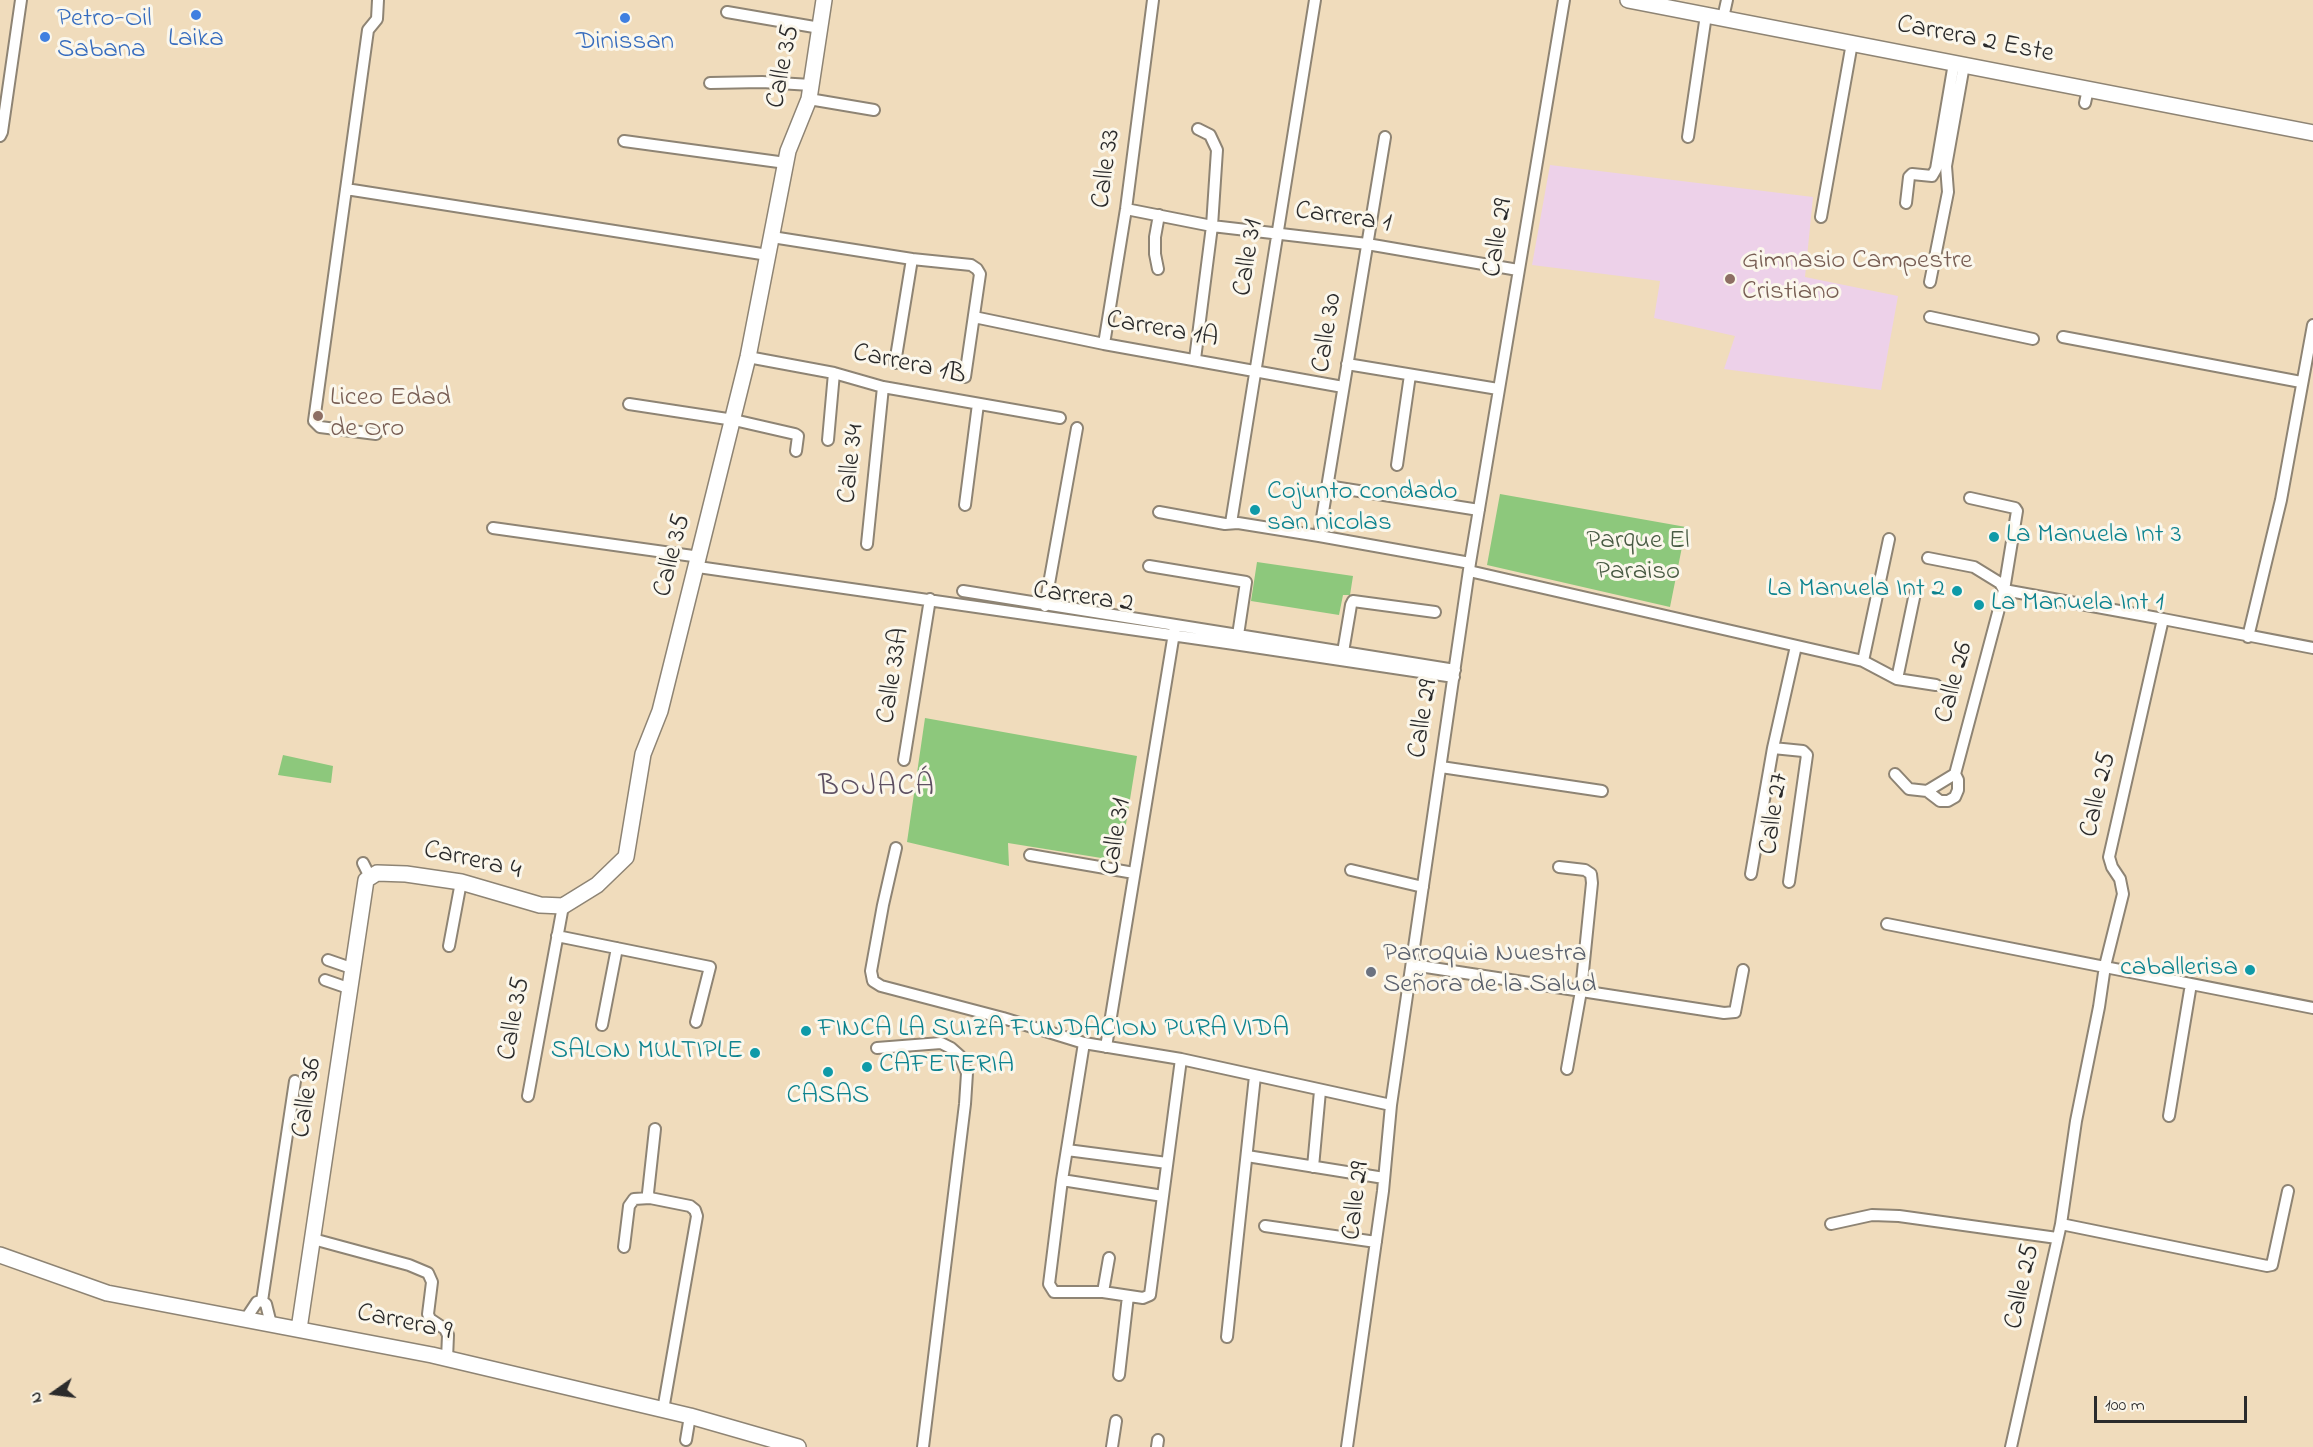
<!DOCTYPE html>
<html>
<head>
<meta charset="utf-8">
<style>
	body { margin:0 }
	#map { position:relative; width:2313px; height:1447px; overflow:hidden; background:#f0dcbc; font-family:"Indie Flower",sans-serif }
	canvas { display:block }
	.north { position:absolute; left:24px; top:1363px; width:60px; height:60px; -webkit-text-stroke:4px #fbf7ec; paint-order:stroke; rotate:256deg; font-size:16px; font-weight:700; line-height:24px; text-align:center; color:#2b2b2b }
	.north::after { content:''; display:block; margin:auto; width:21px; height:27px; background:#2b2b2b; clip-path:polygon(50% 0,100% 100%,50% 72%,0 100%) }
	.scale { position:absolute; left:2094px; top:1396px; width:153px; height:27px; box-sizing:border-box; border:3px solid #2b2b2b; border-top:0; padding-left:8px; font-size:18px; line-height:21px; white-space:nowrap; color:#2b2b2b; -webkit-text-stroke:4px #fbf7ec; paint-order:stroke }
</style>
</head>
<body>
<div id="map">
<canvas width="2313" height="1447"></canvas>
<div class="north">N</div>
<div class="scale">100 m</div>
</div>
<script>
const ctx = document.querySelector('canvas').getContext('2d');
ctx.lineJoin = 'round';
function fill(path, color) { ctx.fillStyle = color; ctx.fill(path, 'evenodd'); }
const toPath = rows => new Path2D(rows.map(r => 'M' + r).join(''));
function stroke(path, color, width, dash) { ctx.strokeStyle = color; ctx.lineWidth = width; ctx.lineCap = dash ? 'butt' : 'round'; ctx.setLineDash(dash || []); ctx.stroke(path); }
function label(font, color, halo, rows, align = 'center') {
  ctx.font = font + ' "Indie Flower",sans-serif'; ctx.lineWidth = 6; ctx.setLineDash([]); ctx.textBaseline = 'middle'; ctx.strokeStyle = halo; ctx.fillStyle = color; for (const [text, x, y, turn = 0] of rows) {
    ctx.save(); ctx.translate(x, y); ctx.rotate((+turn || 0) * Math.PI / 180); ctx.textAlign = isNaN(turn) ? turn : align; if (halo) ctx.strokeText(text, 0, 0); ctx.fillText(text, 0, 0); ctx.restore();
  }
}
const built = toPath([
	[1550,165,1813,197,1805,277,1898,296,1881,390,1724,369,1735,336,1654,318,1660,281,1532,265]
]);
const green = toPath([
	[1500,494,1686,527,1670,607,1487,565],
	[1257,562,1353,576,1350,595,1343,595,1339,615,1251,601],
	[925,718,1137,756,1120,861,1008,843,1009,866,907,842],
	[283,755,333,766,331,783,278,775]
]);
const street = toPath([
	[727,12,820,28],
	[1723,18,1727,0],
	[710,83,762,82,811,85],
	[809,99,874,110],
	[2085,103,2088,89],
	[0,136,2,132,21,0],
	[1688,137,1706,15],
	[624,141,786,163],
	[346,189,768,255],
	[1906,203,1909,177,1912,174,1932,176,1936,169,1954,63],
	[1126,209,1212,226,1367,244,1518,270],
	[1821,217,1852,43],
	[772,237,912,259,971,265,977,269,980,274,965,377],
	[1158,269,1155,254,1155,237,1159,215],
	[1930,282,1948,192,1946,166,1964,65],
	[974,317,1104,344,1343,387],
	[1930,317,2033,339],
	[2063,337,2301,382],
	[1104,344,1126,209,1153,0],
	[748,357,834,373,883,387,1060,418],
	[1195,359,1212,226,1217,150,1210,135,1198,129],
	[895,363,912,259],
	[1347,364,1498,389],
	[629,404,734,420,795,434,798,436,796,451],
	[376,434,320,427,314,421,368,30,377,19,378,0],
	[828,440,834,373],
	[1397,465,1410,375],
	[1327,486,1479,510],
	[965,505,978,404],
	[1159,512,1225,524,1238,523,1319,536,1470,563],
	[1231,523,1315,0],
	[493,528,700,557],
	[1319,536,1385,137],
	[867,544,883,387],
	[1928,558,1974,567,2000,583,2004,590,2163,619],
	[698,567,1234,644,1238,635,1455,670],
	[1469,571,1863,661,1897,679,1936,685],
	[963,591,1238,635,1246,582,1149,566],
	[1045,606,1077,428],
	[2248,637,2281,500,2313,325],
	[1234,644,1454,677],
	[1343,652,1351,605,1353,601,1435,612],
	[1863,661,1889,539],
	[1897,679,1915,593],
	[1773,748,1803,751,1807,755,1789,882],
	[904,760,930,599],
	[1441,767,1602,791],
	[1895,774,1909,789,1927,791,1955,774,2004,590,2017,511,2015,508,1970,498],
	[1927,791,1940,801,1948,801,1955,797,1958,790,1958,780,1955,774],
	[896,848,883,905,871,971,873,981,881,986,1003,1018,1084,1043,1181,1059,1391,1105],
	[1030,855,1134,873],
	[363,863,370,877],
	[1559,867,1585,870,1591,874,1592,883,1581,991,1567,1069],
	[1351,870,1423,887],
	[1751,874,1773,748,1796,646],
	[1887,924,2313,1008],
	[557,936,710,967,696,1022],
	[449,946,461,882],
	[328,960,354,969],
	[1413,965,1724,1013,1735,1012,1743,970],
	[325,980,351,989],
	[602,1025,617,948],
	[1084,1043,1062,1180,1049,1284,1054,1292,1103,1292,1143,1298,1150,1295,1181,1059],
	[1106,1047,1175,627],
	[877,1048,941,1043,951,1048,960,1056,967,1073,965,1104,923,1447],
	[528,1096,563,906],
	[2169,1116,2191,984],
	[1067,1150,1167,1163],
	[1247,1156,1384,1178],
	[1313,1167,1320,1091],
	[1062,1180,1163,1196],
	[650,1198,648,1193,655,1129],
	[1831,1224,1872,1215,1899,1216,2057,1238],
	[2061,1224,2267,1266,2272,1265,2288,1191],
	[1265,1226,1376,1242],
	[313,1239,409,1265,428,1273,432,1282,428,1314,430,1319,445,1329,448,1335,447,1359],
	[624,1247,629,1206,634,1199,650,1198,690,1206,695,1210,697,1216,663,1410],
	[1103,1292,1109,1258],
	[245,1320,257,1302,262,1301],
	[271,1324,266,1304,262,1301,295,1081],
	[1227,1337,1255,1076],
	[1119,1375,1128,1296],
	[686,1440,690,1416],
	[1112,1447,1116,1421],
	[1157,1447,1158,1440],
	[1347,1447,1383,1191,1391,1105,1470,563,1564,0],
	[2011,1447,2061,1224,2076,1121,2099,1007,2105,966,2123,894,2120,879,2112,867,2109,857,2163,619,2313,648]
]);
const secondary = toPath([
	[1628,0,2313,133],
	[0,1255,107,1293,432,1355,690,1416,798,1447],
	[299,1329,366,880,377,873,406,874,461,882,540,905,563,906,597,885,626,857,643,754,660,711,748,357,788,151,809,99,824,0]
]);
const markers = [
	[196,15,6,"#3f7fe0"],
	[625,18,6,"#3f7fe0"],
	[45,37,6,"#3f7fe0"],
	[1730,279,6,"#8d6e63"],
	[318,416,6,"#8d6e63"],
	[1255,510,6,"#0f9aa8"],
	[1994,537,6,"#0f9aa8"],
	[1957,591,6,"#0f9aa8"],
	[1979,605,6,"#0f9aa8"],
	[2250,970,6,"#0f9aa8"],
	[1371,972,6,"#6b7280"],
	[806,1031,6,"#0f9aa8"],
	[755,1053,6,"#0f9aa8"],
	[867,1067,6,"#0f9aa8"],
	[828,1072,6,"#0f9aa8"]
];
const shopNames = [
	["Petro-Oil",57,21,"left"],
	["Sabana",57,52,"left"],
	["Laika",196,41],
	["Dinissan",625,44]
];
const streetNames = [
	["Carrera 2 Este",1975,41,11],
	["Calle 35",785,67,-79],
	["Calle 33",1108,169,-82],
	["Carrera 1",1343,219,8],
	["Calle 29",1500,238,-81],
	["Calle 31",1250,258,-81],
	["Carrera 1A",1162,331,10],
	["Calle 30",1329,333,-81],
	["Carrera 1B",909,366,12],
	["Calle 34",853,464,-84],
	["Calle 35",674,556,-76],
	["Carrera 2",1083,599,8],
	["Calle 33A",895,676,-81],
	["Calle 26",1956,683,-75],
	["Calle 29",1425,719,-81],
	["Calle 25",2100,795,-77],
	["Calle 27",1776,814,-82],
	["Calle 31",1118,837,-81],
	["Carrera 4",472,862,13],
	["Calle 35",516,1019,-80],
	["Calle 36",309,1098,-81],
	["Calle 29",1358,1201,-83],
	["Calle 25",2024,1287,-78],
	["Carrera 9",404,1324,12]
];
const educationNames = [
	["Gimnasio Campestre",1742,263],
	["Cristiano",1742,294],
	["Liceo Edad",330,400],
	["de Oro",330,431]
];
const cultureNames = [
	["Cojunto condado",1267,494],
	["san nicolas",1267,525],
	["La Manuela Int 3",2006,537],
	["La Manuela Int 2",1945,591,"right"],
	["La Manuela Int 1",1991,605],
	["caballerisa",2238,970,"right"],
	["FINCA LA SUIZA FUNDACION PURA VIDA",818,1031],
	["SALON MULTIPLE",743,1053,"right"],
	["CAFETERIA",879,1067],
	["CASAS",828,1098,"center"]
];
const parkNames = [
	["Parque El",1638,543],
	["Paraiso",1638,574]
];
const worshipNames = [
	["Parroquia Nuestra",1383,956],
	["Señora de la Salud",1383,987]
];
const quarterNames = [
	["BOJACÁ",877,789]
];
fill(built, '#edd1e9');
fill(green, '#8dc87c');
stroke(street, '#8e8474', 14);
stroke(secondary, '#8e8474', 18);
stroke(street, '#fff', 10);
stroke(secondary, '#fff', 15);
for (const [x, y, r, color] of markers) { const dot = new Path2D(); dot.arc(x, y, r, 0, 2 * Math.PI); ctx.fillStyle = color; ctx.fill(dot); stroke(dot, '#fbf7ec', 2); }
label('27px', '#366cbe', '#fbf7ec', shopNames);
label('27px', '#2b2b2b', '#fbf7ec', streetNames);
label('27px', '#785e54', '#fbf7ec', educationNames, 'left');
label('27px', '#0d838f', '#fbf7ec', cultureNames, 'left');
label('27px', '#485a43', '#fbf7ec', parkNames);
label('27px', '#5b616d', '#fbf7ec', worshipNames, 'left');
ctx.letterSpacing = '1.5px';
label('30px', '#5e5062', '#fbf7ec', quarterNames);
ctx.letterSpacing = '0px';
</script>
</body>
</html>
